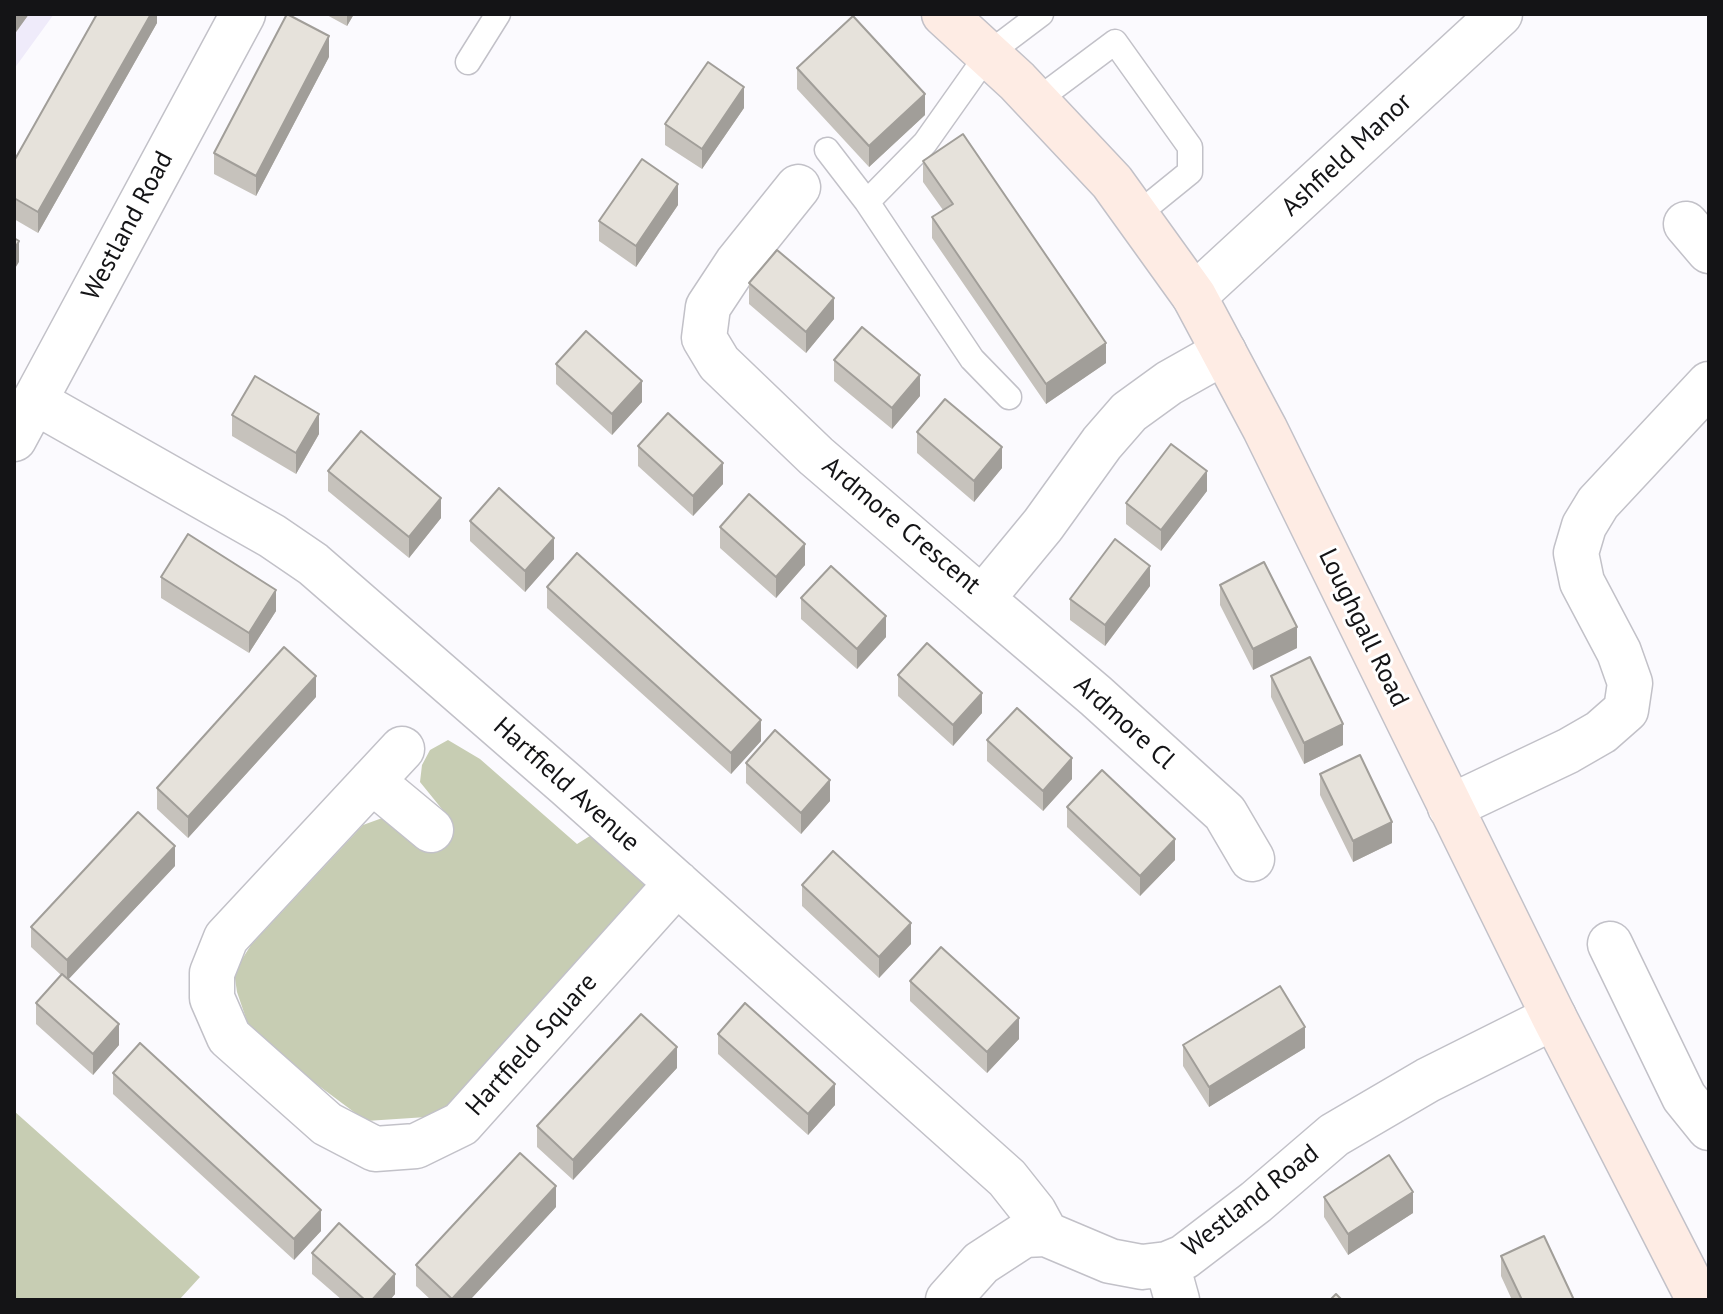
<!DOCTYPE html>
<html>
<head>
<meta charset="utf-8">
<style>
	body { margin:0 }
	#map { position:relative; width:1723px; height:1314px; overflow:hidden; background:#fbfafe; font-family:"PT Sans",sans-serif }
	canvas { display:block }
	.frame { position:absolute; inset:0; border:16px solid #141416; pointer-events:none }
</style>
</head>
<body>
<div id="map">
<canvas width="1723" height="1314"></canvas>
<div class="frame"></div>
</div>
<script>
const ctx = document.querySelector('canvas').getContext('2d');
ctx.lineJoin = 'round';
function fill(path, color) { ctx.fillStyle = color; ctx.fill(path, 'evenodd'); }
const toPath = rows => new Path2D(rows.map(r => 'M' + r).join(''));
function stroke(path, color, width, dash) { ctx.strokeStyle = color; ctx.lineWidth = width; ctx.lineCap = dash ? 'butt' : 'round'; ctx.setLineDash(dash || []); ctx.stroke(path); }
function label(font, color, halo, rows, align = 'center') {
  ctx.font = font + ' "PT Sans",sans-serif'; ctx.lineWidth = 6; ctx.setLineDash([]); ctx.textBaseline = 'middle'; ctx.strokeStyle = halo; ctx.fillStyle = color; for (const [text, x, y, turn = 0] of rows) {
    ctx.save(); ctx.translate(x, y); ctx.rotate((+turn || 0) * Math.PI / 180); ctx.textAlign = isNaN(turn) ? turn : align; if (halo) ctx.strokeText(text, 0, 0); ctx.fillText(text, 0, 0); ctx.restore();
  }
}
const built = toPath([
	[14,14,54,14,14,69]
]);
const green = toPath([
	[448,740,480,759,577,844,606,826,635,852,651,902,457,1115,366,1121,252,1036,237,992,234,972,251,945,363,825,385,817,423,845,450,819,420,782,422,765,430,750],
	[14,1111,200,1277,179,1300,14,1300]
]);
const lane = toPath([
	[468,62,498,14],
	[1036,101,1115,42,1190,147,1190,172,1137,215],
	[827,150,867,202,972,359,1009,397],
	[867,202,925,143,988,54,1041,14]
]);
const street = toPath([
	[798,187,737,263,708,307,704,338,719,363,816,456,982,599,1043,525,1102,443,1129,412,1169,383,1224,352],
	[1686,224,1709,251],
	[1194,296,1500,14],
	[34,401,272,536,313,564,567,785,1007,1178,1034,1212,1046,1234],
	[14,439,243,14],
	[982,599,1096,696,1225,813,1252,859],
	[402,749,226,938,212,973,212,998,229,1037,327,1124,375,1149,416,1146,461,1124,677,883],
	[372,781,431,830],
	[1450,807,1568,751,1601,732,1626,710,1630,683,1619,652,1582,582,1576,553,1584,526,1598,503,1709,384],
	[1610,944,1684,1097,1709,1128],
	[1167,1264,1177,1300],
	[948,1300,981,1263,1024,1235,1046,1234,1110,1261,1142,1267,1167,1264,1184,1257,1256,1202,1334,1135,1428,1080,1554,1017]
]);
const secondary = toPath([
	[944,14,1017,81,1112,182,1194,296,1265,429,1554,1017,1699,1300]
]);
const wall = toPath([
	[14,14,29,14,16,32,14,30],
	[157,14,157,23,38,233,14,219,14,161],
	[325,14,354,14,347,26],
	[329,57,256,196,214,174,214,153],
	[797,68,925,115,869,167,797,89],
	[744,108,702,169,665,145,665,124],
	[923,161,1106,363,1046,404,932,238,932,217,943,210,923,182],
	[678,205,636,267,599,241,599,221],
	[749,283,834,319,806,353,749,304],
	[834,360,920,396,892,429,834,381],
	[556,364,642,402,612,435,556,384],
	[232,415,319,434,296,474,232,436],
	[917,432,1002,468,974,502,917,453],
	[638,446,723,484,693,516,638,466],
	[328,471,441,518,409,558,328,491],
	[1207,491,1161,551,1126,524,1126,503],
	[470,521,554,559,525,592,470,541],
	[720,527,805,565,776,598,720,548],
	[161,577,276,611,249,653,161,598],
	[1220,585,1297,648,1253,670,1220,605],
	[1150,586,1105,646,1070,620,1070,599],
	[547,587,761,741,731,774,547,608],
	[801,598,886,637,857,669,801,619],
	[898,675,982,713,953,746,898,696],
	[1271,676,1343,745,1304,764,1271,697],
	[316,697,188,838,157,809,157,788],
	[987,740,1072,779,1043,811,987,761],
	[746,763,830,801,801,834,746,783],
	[1320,774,1392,843,1353,862,1320,795],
	[1067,807,1175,860,1140,896,1067,827],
	[175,866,68,979,119,1045,93,1075,36,1024,36,1003,61,975,31,947,31,927],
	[802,885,911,944,879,978,802,906],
	[910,981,1019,1039,987,1073,910,1001],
	[718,1034,835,1105,808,1135,718,1054],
	[1183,1045,1305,1048,1209,1107,1183,1066],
	[677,1068,573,1180,537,1147,537,1126],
	[113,1073,321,1231,294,1260,113,1094],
	[1324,1197,1413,1213,1348,1255,1324,1217],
	[556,1207,470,1300,431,1300,416,1286,416,1265],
	[312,1253,395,1294,390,1300,342,1300,312,1274],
	[1501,1256,1574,1300,1512,1300,1501,1276]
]);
const shadedWall = toPath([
	[16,14,29,14,16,32],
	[151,14,157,14,157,23,38,233,38,212],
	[347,14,354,14,347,26],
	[329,36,329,57,256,196,256,176],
	[744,87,744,108,702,169,702,149],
	[925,94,925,115,869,167,869,146],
	[678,184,678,205,636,267,636,246],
	[19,241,19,262,14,270,14,250],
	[834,298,834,319,806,353,806,332],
	[1106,343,1106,363,1046,404,1046,384],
	[920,375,920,396,892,429,892,408],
	[642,381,642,402,612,435,612,414],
	[319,414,319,434,296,474,296,453],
	[1002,447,1002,468,974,502,974,481],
	[723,463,723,484,693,516,693,496],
	[1207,471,1207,491,1161,551,1161,530],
	[441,498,441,518,409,558,409,537],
	[554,538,554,559,525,592,525,571],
	[805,544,805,565,776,598,776,577],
	[1150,566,1150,586,1105,646,1105,625],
	[276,590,276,611,249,653,249,633],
	[886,616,886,637,857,669,857,649],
	[1297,627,1297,648,1253,670,1253,649],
	[316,676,316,697,188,838,188,817],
	[982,693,982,713,953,746,953,725],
	[761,720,761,741,731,774,731,753],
	[1343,724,1343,745,1304,764,1304,743],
	[1072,758,1072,779,1043,811,1043,791],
	[830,780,830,801,801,834,801,813],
	[1392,822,1392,843,1353,862,1353,841],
	[1175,839,1175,860,1140,896,1140,876],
	[175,846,175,866,67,981,67,960],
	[911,923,911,944,879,978,879,957],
	[1019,1018,1019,1039,987,1073,987,1052],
	[119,1024,119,1045,93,1075,93,1054],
	[1305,1027,1305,1048,1209,1107,1209,1087],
	[677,1047,677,1068,573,1180,573,1160],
	[835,1084,835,1105,808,1135,808,1114],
	[556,1186,556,1207,470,1300,452,1300],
	[1413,1192,1413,1213,1348,1255,1348,1234],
	[321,1210,321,1231,294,1260,294,1239],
	[395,1274,395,1294,390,1300,372,1300]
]);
const building = toPath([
	[97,14,151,14,38,212,14,198,14,161,97,14],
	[287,14,329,36,256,176,214,153,287,14],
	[853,16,925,94,869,146,797,68,853,16],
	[708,62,744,87,702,149,665,124,708,62],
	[963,134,1106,343,1046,384,932,217,953,204,923,161,963,134],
	[642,159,678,184,636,246,599,221,642,159],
	[14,238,19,241,14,250,14,238],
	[777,250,834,298,806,332,749,283,777,250],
	[862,327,920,375,892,408,834,360,862,327],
	[586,331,642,381,612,414,556,364,586,331],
	[255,376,319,414,296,453,232,415,255,376],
	[945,399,1002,447,974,481,917,432,945,399],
	[668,413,723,463,693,496,638,446,668,413],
	[361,431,441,498,409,537,328,471,361,431],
	[1171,444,1207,471,1161,530,1126,503,1171,444],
	[499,488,554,538,525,571,470,521,499,488],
	[749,494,805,544,776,577,720,527,749,494],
	[188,534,276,590,249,633,161,577,188,534],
	[1115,539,1150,566,1105,625,1070,599,1115,539],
	[577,553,761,720,731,753,547,587,577,553],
	[1264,562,1297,627,1253,649,1220,585,1264,562],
	[831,566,886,616,857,649,801,598,831,566],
	[927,643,982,693,953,725,898,675,927,643],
	[284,647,316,676,188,817,157,788,284,647],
	[1310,657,1343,724,1304,743,1271,676,1310,657],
	[1017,708,1072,758,1043,791,987,740,1017,708],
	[775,730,830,780,801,813,746,763,775,730],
	[1360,755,1392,822,1353,841,1320,774,1360,755],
	[1102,770,1175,839,1140,876,1067,807,1102,770],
	[138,812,175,846,67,960,31,927,138,812],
	[833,851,911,923,879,957,802,885,833,851],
	[941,947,1019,1018,987,1052,910,981,941,947],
	[62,974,119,1024,93,1054,36,1003,62,974],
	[1280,986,1305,1027,1209,1087,1183,1045,1280,986],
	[745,1003,835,1084,808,1114,718,1034,745,1003],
	[641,1014,677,1047,573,1160,537,1126,641,1014],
	[140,1043,321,1210,294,1239,113,1073,140,1043],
	[520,1153,556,1186,452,1299,416,1265,520,1153],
	[1389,1155,1413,1192,1348,1234,1324,1197,1389,1155],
	[339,1223,395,1274,372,1300,365,1300,312,1253,339,1223],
	[1544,1236,1574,1300,1522,1300,1501,1256,1544,1236],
	[1336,1294,1342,1300,1330,1300,1336,1294]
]);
const streetNames = [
	["Ashfield Manor",1347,155,-43],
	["Westland Road",128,226,-62],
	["Ardmore Crescent",901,526,40],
	["Loughgall Road",1363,628,64],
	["Ardmore Cl",1124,723,42],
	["Hartfield Avenue",566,785,42],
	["Hartfield Square",532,1045,-48],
	["Westland Road",1251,1201,-38]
];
fill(built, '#efebfa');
fill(green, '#c7cdb3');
stroke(lane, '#c2c1c8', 27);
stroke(street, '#c2c1c8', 47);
stroke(secondary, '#c2c1c8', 47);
stroke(lane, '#fff', 24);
stroke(street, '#fff', 44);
stroke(secondary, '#feece4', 44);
fill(wall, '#c6c2bc');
fill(shadedWall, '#a19e99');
fill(building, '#e6e2db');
stroke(building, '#a19e99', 2);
label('26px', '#141416', '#fff', streetNames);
</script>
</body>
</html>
